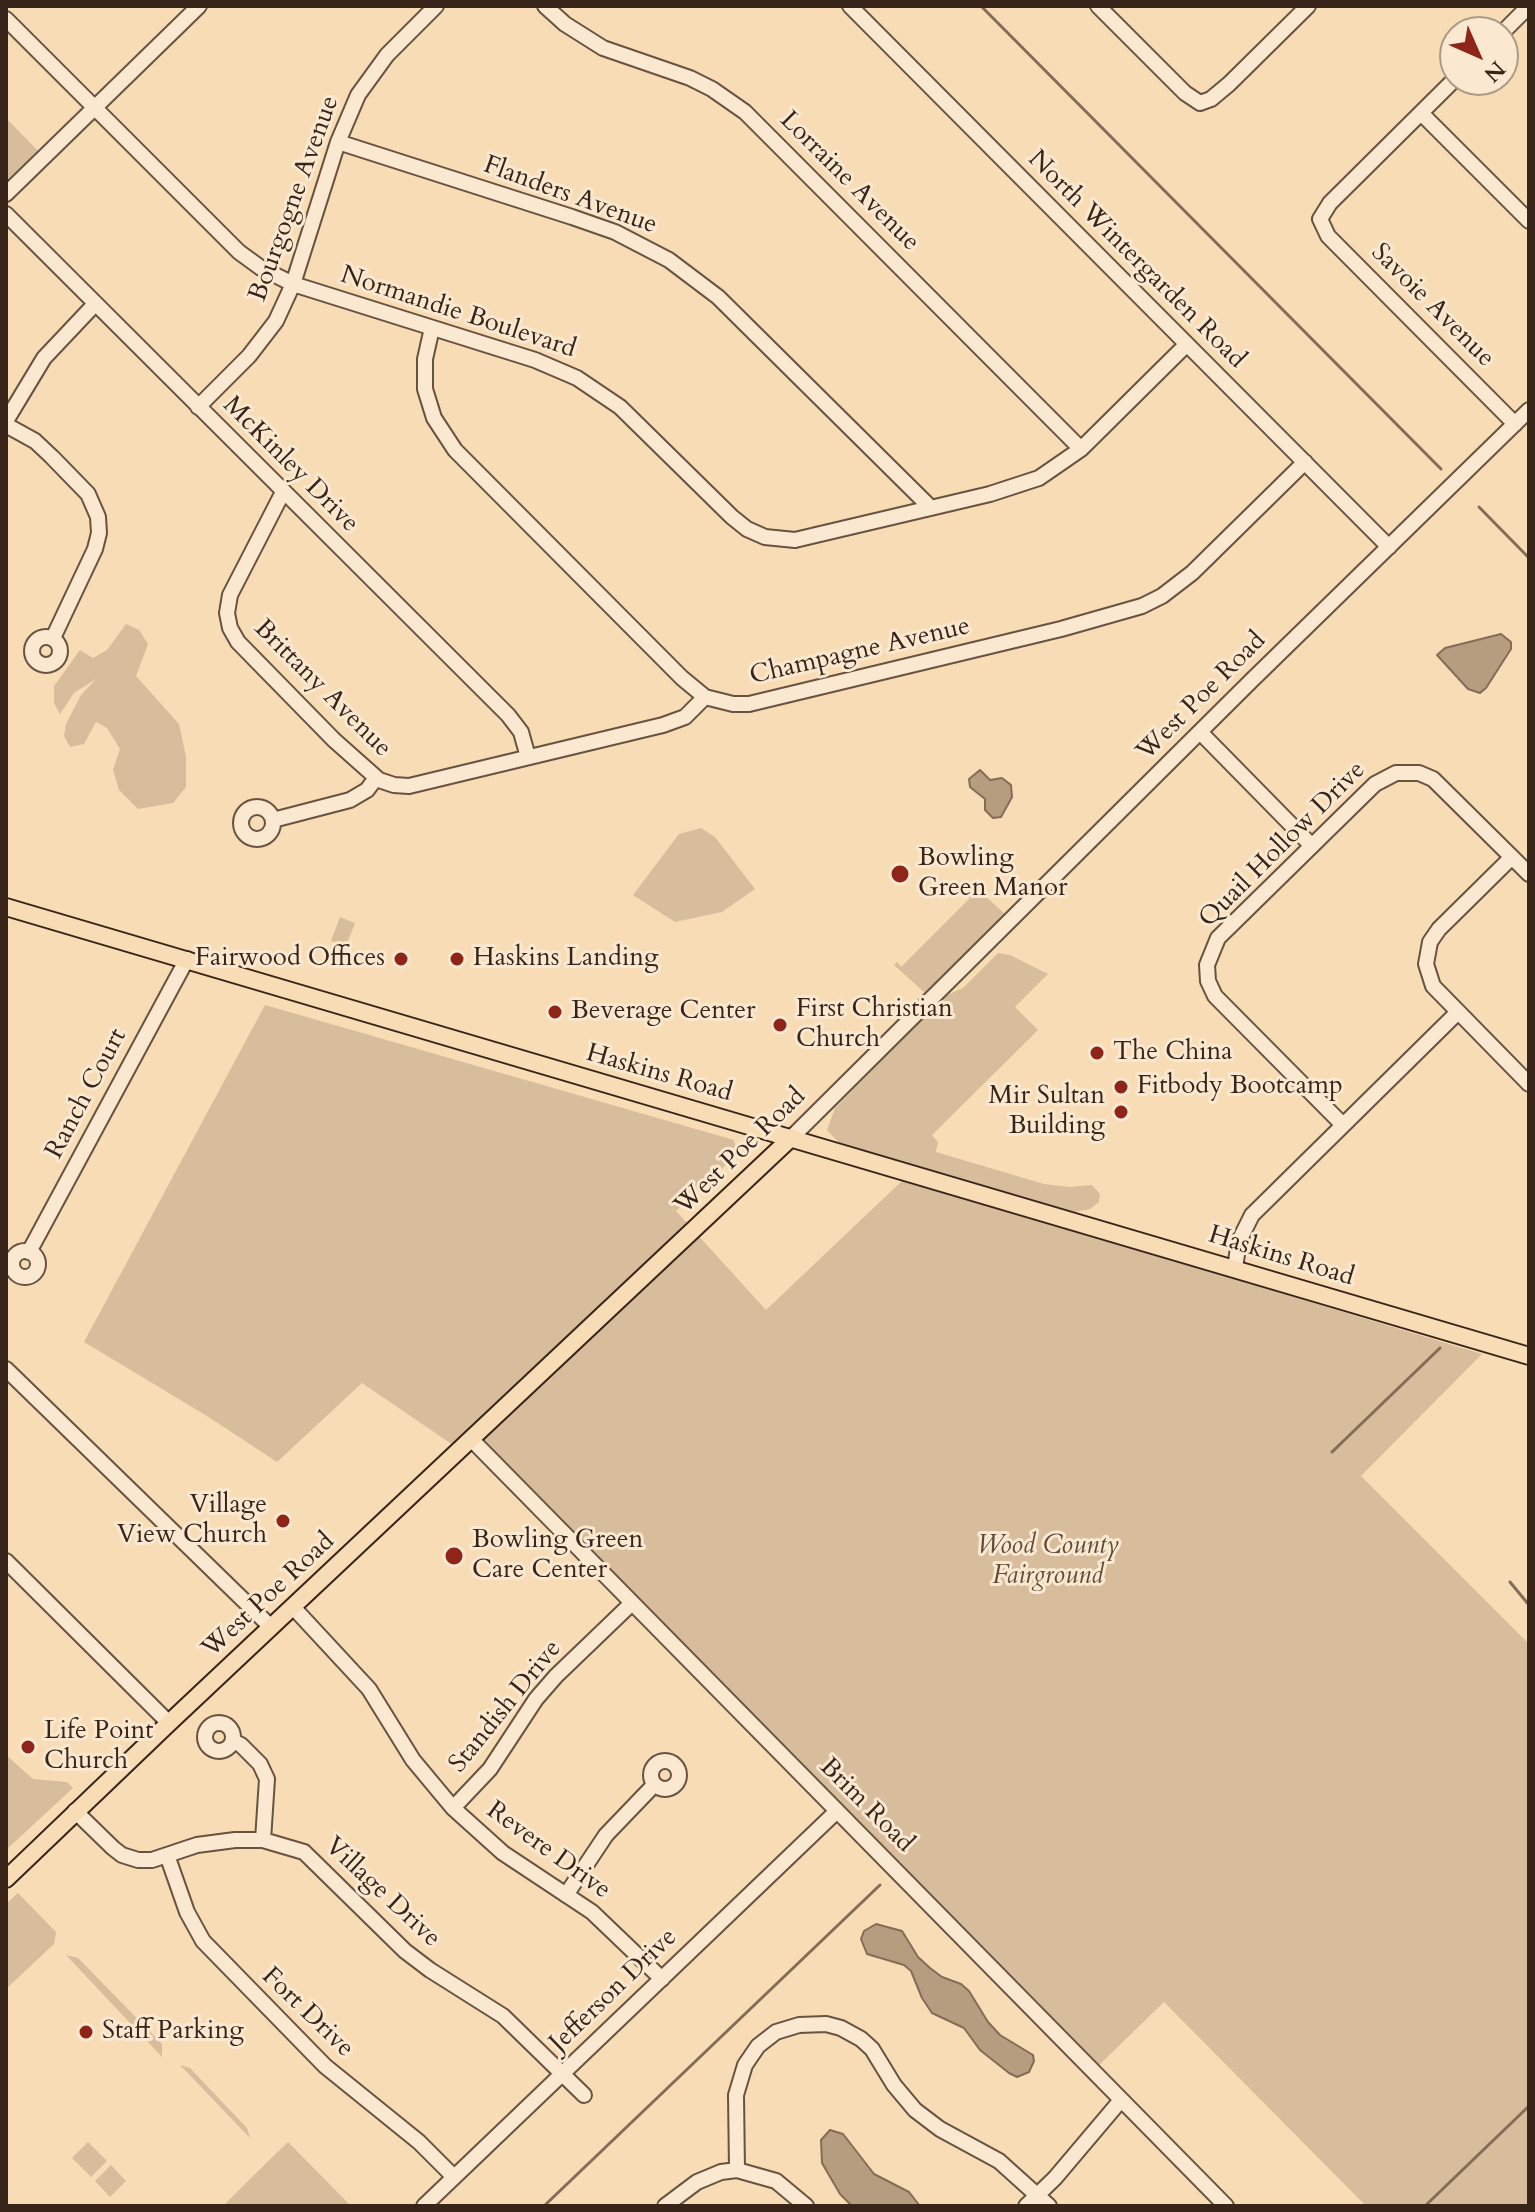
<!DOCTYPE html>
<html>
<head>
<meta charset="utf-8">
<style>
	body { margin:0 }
	#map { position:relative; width:1535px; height:2212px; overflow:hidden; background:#f8dcb6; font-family:Cardo,serif }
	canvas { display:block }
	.frame { position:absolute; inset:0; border:8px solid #382418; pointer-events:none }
	.north { position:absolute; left:1439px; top:16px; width:80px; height:80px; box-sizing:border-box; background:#fae8d0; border:2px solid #ac9a86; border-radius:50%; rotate:135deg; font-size:22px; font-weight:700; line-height:32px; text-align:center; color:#382418 }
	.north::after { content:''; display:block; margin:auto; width:28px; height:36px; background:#8f2418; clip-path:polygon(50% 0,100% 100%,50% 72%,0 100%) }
</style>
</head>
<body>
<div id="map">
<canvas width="1535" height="2212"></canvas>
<div class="frame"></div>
<div class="north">N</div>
</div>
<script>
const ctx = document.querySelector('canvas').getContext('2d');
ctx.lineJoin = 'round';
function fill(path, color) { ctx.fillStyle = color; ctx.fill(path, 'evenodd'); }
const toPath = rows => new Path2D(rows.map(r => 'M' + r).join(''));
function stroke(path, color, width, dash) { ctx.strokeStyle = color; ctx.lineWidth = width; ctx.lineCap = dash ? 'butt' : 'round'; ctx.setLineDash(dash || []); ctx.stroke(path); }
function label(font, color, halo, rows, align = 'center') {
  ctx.font = font + ' Cardo,serif'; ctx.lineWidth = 6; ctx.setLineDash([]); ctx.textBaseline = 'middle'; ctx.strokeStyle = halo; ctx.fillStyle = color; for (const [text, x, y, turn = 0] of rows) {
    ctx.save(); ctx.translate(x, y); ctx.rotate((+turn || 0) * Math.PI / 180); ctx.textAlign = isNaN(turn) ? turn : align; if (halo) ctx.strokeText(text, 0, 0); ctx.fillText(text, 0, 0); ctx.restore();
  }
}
const green = toPath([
	[6,118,41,154,12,182,6,184],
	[126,624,139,630,148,644,136,676,179,724,186,757,186,787,173,803,138,809,119,790,113,770,120,749,107,728,96,722,84,744,70,747,64,736,66,724,81,695,96,679,74,693,60,714,54,703,54,686,80,650,93,658,107,650],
	[701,828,715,837,755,889,722,912,675,922,633,895,679,834],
	[974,886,1005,914,926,994,894,965,897,962,901,967,969,899,968,889],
	[340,917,355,923,346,946,331,941],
	[998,953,1010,955,1048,974,1015,1007,1038,1030,932,1135,938,1142,936,1152,1044,1184,1069,1187,1092,1185,1100,1194,1099,1202,1090,1209,1074,1212,840,1144,827,1130,835,1108,945,996,963,988],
	[265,1005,734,1140,737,1155,676,1211,766,1310,904,1179,1482,1354,1361,1476,1529,1644,1529,2206,1366,2206,1164,2002,1093,2071,472,1440,453,1445,362,1383,277,1462,207,1416,84,1342],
	[6,1755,33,1779,67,1782,73,1788,6,1850],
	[18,1893,56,1932,54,1944,6,1989,6,1904],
	[66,1955,78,1958,162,2044,162,2057],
	[180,2065,190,2068,247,2128,250,2138],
	[88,2142,107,2161,91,2177,72,2158],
	[288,2142,351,2206,223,2206,252,2177],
	[111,2165,126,2181,110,2197,95,2181]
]);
const water = toPath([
	[1501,634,1511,642,1511,649,1486,688,1480,693,1468,689,1437,655,1445,648,1501,634],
	[980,770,990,780,1002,778,1011,785,1012,797,1001,817,993,818,985,810,985,799,970,787,969,779,980,770],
	[876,1924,902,1931,918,1957,930,1968,942,1977,961,1984,969,1991,988,2022,1000,2035,1033,2055,1034,2061,1029,2072,1017,2077,1009,2073,980,2050,964,2028,932,2013,922,1998,911,1971,904,1965,867,1954,861,1939,864,1931,876,1924],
	[830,2130,843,2134,874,2174,909,2192,920,2206,851,2205,840,2194,822,2163,821,2140,830,2130]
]);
const stream = toPath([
	[981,6,1441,469],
	[1479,507,1529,558],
	[1332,1452,1440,1348],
	[1510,1582,1529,1605],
	[544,2206,880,1885],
	[1425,2206,1529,2106]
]);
const minor = toPath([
	[545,6,565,24,603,48,690,78,712,89,745,112,1081,449],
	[850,6,1389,547],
	[1098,6,1185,93,1200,103,1211,99,1229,84,1308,6],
	[6,19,239,252,261,268,293,284,535,360,577,378,620,407,732,517,747,529,765,537,795,540,816,535,990,494,1039,478,1081,449,1187,344],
	[1503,32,1529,6],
	[1455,79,1330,203,1320,219,1328,236,1515,424],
	[1421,113,1529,221],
	[338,142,572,217,615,232,669,260,718,297,931,508],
	[6,194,199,6],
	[6,214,508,715,521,732,528,757],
	[432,328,425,359,425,389,434,418,455,450,682,678,705,697,733,704,749,704,1061,629,1142,606,1162,596,1192,573,1305,462],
	[198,407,249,356,276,321,293,284,338,142,358,95,387,55,436,6],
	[6,421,44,358,95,304],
	[6,425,35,441,52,457,88,494,98,517,99,533,95,549,53,638],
	[283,492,230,595,227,613,230,628,238,642,334,740,379,780,394,785,409,786,663,725,685,717,705,697],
	'32 651a14 14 0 1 1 28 0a14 14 0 1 1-28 0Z',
	[1200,732,1312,846],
	'241 823a16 16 0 1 1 32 0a16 16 0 1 1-32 0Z',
	[273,820,350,800,367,790,376,778],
	[1512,857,1439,929,1430,942,1426,964,1433,986,1529,1084],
	[1343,1125,1215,996,1208,981,1207,965,1218,938,1375,784,1396,773,1419,773,1433,779,1529,874],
	[792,1137,1253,679,1529,410],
	'12 1264a13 13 0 1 1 26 0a13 13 0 1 1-26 0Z',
	[29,1252,187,959],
	[1235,1268,1239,1241,1252,1215,1458,1012],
	[6,1369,271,1627],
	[472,1440,1226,2206],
	[6,1561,169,1723],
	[293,1607,369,1689,413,1760,453,1808,503,1853,592,1912,662,1979],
	'205 1737a14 14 0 1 1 28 0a14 14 0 1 1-28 0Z',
	[233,1741,241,1745,260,1764,267,1779,263,1840],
	'651 1775a14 14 0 1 1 28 0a14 14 0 1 1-28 0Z',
	[453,1808,490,1769,536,1699,556,1676,632,1603],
	[75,1811,113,1848,122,1855,138,1860,152,1860,197,1845,235,1840,263,1840,304,1852,405,1951,430,1970,503,2016,584,2095],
	[167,1855,187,1912,203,1941,325,2066,419,2142,454,2177],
	[566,1895,606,1835,654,1785],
	[737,2170,736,2095,745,2065,758,2046,776,2032,799,2025,826,2024,841,2028,861,2039,872,2049,894,2085,915,2110,940,2129,999,2161,1049,2206],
	[424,2206,837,1811],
	[665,2206,697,2182,721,2172,737,2170,776,2181,806,2206],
	[1026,2206,1055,2178,1121,2100]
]);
const major = toPath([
	[6,907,1529,1356],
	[6,1879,169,1723,792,1137]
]);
const markers = [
	[900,874,10,"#8f2418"],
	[401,959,8,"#8f2418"],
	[457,959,8,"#8f2418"],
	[555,1012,8,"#8f2418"],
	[780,1025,8,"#8f2418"],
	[1097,1053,8,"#8f2418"],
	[1121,1087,8,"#8f2418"],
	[1121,1112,8,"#8f2418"],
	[283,1521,8,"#8f2418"],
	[454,1556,10,"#8f2418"],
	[28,1747,8,"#8f2418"],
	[86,2032,8,"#8f2418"]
];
const streetNames = [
	["Lorraine Avenue",849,182,45],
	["Flanders Avenue",570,196,20],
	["Bourgogne Avenue",295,199,-70],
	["North Wintergarden Road",1136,260,45],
	["Savoie Avenue",1432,306,45],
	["Normandie Boulevard",458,313,18],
	["McKinley Drive",290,465,45],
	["Champagne Avenue",860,652,-13],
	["Brittany Avenue",322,689,45],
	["West Poe Road",1202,697,-45],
	["Quail Hollow Drive",1283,845,-45],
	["Haskins Road",659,1074,16],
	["Ranch Court",87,1094,-62],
	["West Poe Road",741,1152,-44],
	["Haskins Road",1281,1257,17],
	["West Poe Road",269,1596,-43],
	["Standish Drive",506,1707,-51],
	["Brim Road",866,1806,45],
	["Revere Drive",548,1851,36],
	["Village Drive",382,1893,43],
	["Jefferson Drive",614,1991,-44],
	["Fort Drive",307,2013,44]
];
const poiNames = [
	["Bowling",918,859],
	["Green Manor",918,889],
	["Fairwood Offices",385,959,"right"],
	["Haskins Landing",473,959],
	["First Christian",796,1010],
	["Church",796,1040],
	["Beverage Center",571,1012],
	["The China",1113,1053],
	["Fitbody Bootcamp",1137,1087],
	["Mir Sultan",1105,1097,"right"],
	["Building",1105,1127,"right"],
	["Village",267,1506,"right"],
	["View Church",267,1536,"right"],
	["Bowling Green",472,1541],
	["Care Center",472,1571],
	["Life Point",44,1732],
	["Church",44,1762],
	["Staff Parking",102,2032]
];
const parkNames = [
	["Wood County",1048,1547],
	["Fairground",1048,1577]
];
fill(green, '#d7bd9b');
fill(water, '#b79d80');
stroke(water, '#846d56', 2);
stroke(stream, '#846d56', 3);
stroke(minor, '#685240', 18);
stroke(major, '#382418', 20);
stroke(minor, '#fae8d0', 14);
stroke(major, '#f8dcb6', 16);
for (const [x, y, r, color] of markers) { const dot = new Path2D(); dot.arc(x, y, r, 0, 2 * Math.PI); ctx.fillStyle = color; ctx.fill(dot); stroke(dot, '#fae8d0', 3); }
label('26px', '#382418', '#fae8d0', streetNames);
label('26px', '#382418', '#fae8d0', poiNames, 'left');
label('italic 26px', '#604a39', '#fae8d0', parkNames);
</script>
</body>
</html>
